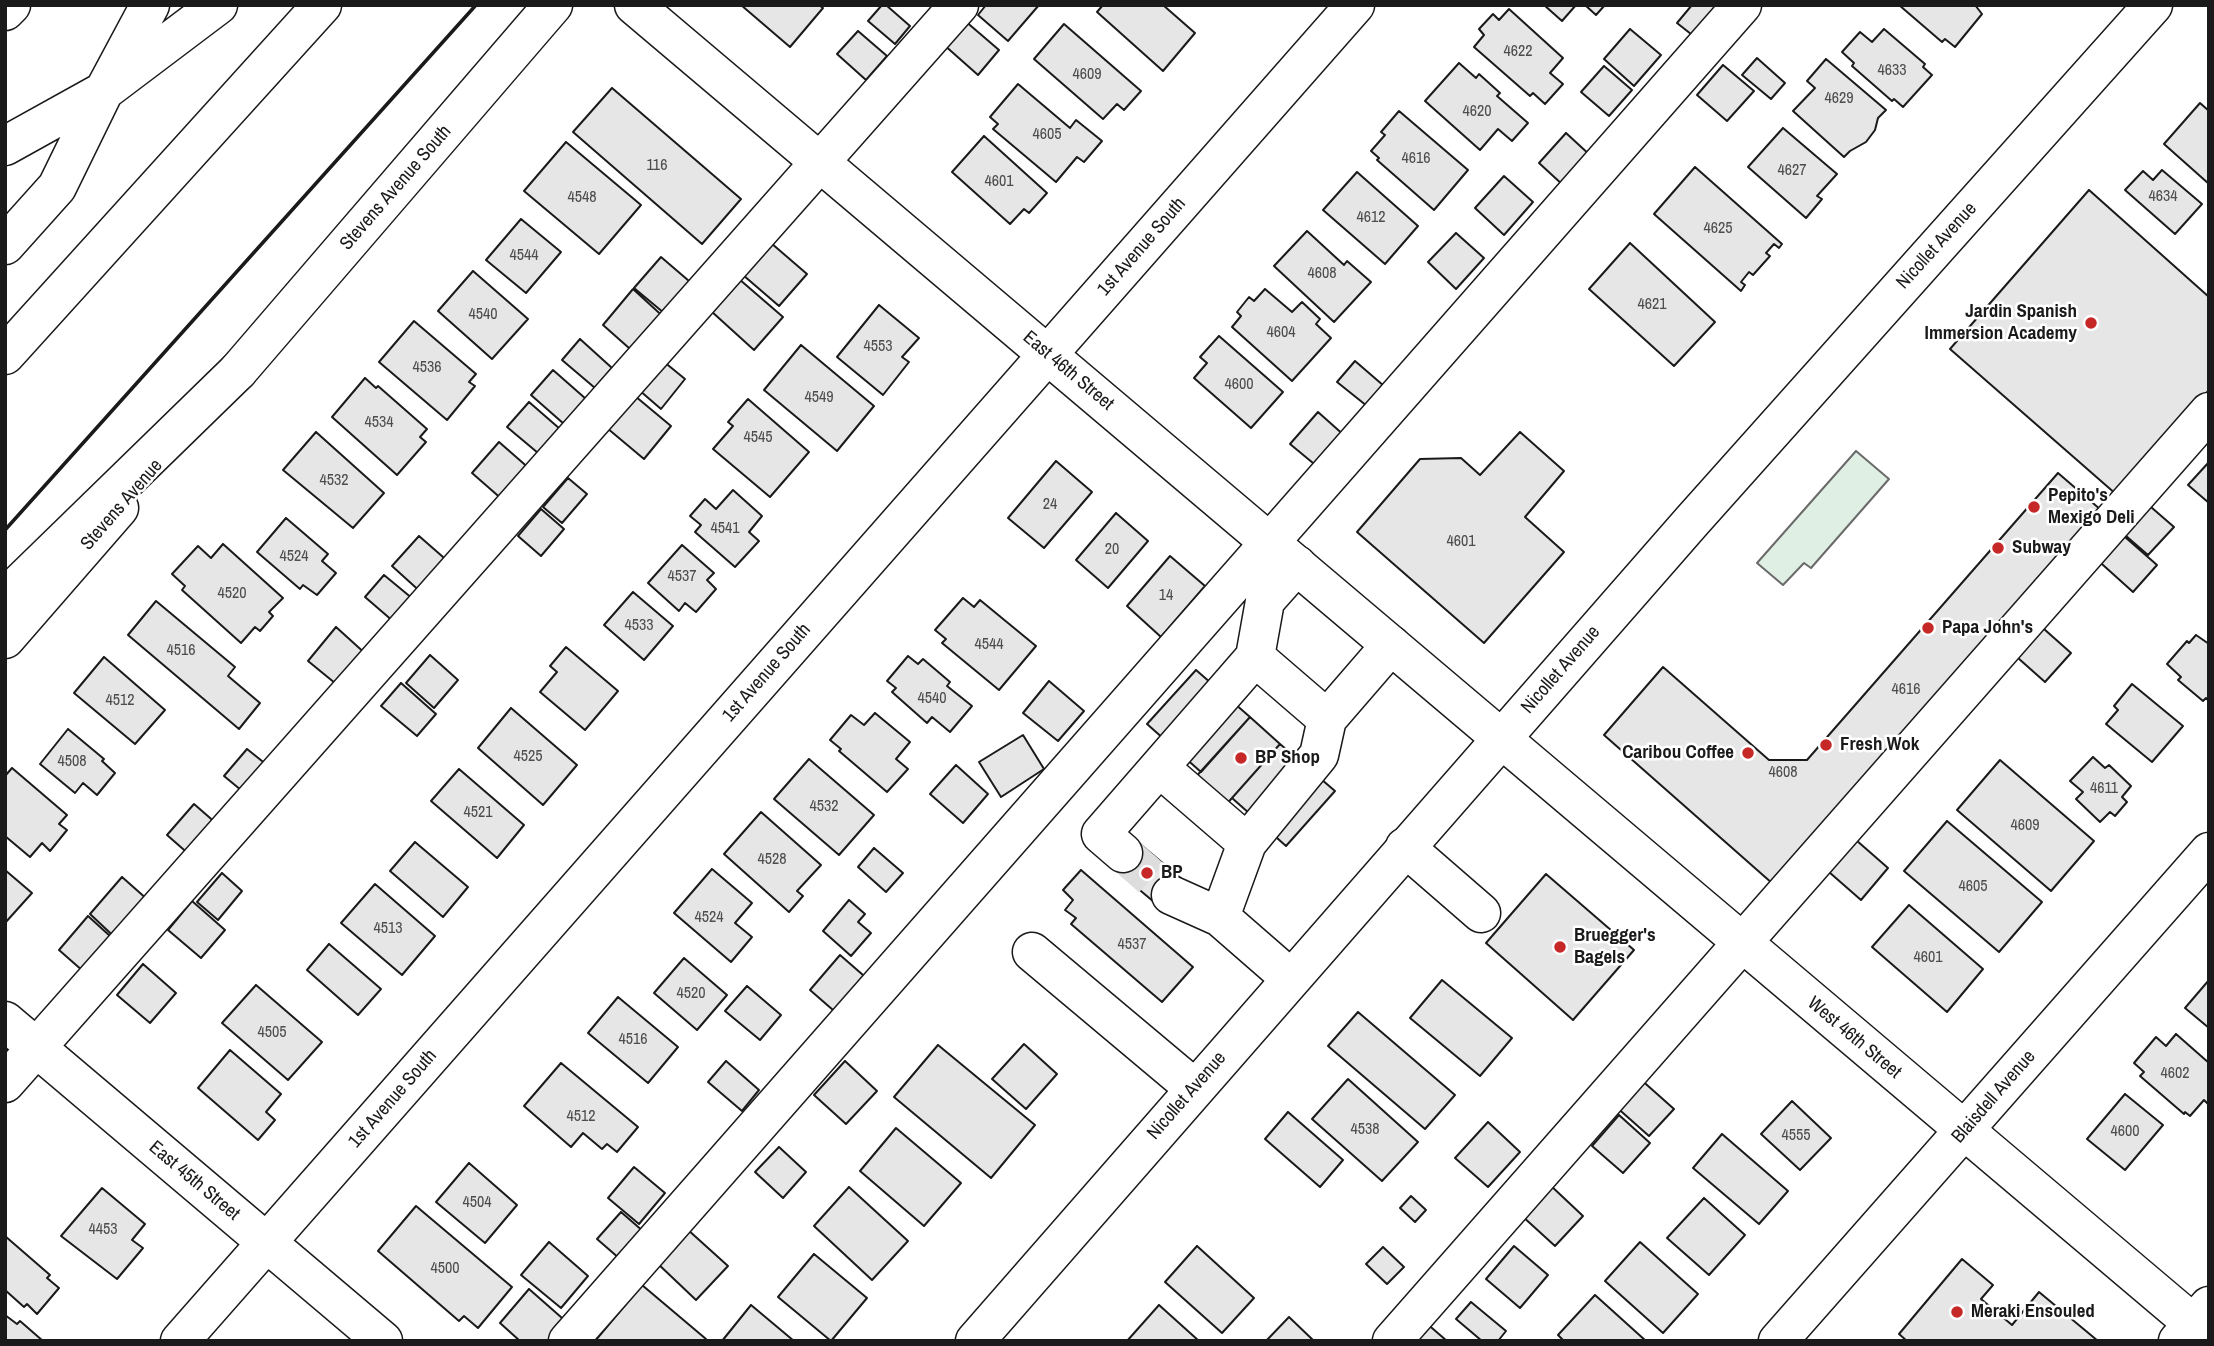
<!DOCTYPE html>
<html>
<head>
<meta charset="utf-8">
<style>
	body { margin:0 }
	#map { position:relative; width:2214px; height:1346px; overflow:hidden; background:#fff; font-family:"Archivo Narrow",sans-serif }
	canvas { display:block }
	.frame { position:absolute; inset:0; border:7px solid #1a1a1a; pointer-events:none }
</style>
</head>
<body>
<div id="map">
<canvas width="2214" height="1346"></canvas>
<div class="frame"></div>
</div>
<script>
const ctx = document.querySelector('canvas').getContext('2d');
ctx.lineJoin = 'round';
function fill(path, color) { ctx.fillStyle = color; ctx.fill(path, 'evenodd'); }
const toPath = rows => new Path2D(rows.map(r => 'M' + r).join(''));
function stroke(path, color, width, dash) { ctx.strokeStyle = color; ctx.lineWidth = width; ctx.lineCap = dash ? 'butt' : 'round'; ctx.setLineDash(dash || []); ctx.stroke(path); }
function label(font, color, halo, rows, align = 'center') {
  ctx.font = font + ' "Archivo Narrow",sans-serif'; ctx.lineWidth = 5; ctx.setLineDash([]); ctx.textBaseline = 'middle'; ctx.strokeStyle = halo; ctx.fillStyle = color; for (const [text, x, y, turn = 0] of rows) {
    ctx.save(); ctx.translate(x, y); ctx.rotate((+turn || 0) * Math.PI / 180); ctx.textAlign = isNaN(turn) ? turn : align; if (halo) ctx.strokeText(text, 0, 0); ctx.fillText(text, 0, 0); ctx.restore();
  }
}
const green = toPath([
	[1856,451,1889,479,1811,568,1804,563,1783,585,1757,563,1856,451]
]);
const building = toPath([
	[741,5,819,5,823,8,790,47,741,5],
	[882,5,886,5,910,26,895,44,868,21,882,5],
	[986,5,1039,5,1008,41,978,15,986,5],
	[1103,5,1163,5,1195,33,1163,71,1097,12,1103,5],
	[1544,5,1576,5,1562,21,1544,5],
	[1585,5,1605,5,1596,15,1585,5],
	[1692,5,1712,5,1719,11,1696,38,1677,23,1692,5],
	[1899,5,1975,5,1982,14,1955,47,1945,39,1942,42,1899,5],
	[1509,9,1563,58,1550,73,1563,84,1545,104,1533,93,1530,96,1474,47,1484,35,1479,29,1493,14,1499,20,1509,9],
	[964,20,999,50,978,75,943,44,964,20],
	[1064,24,1141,91,1124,110,1117,104,1103,119,1034,59,1064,24],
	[1630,29,1661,55,1634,86,1604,59,1630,29],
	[1884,29,1925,64,1923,67,1932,75,1903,107,1894,99,1892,101,1852,66,1854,63,1842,52,1860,32,1872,42,1884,29],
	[858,31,887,56,866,80,837,54,858,31],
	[1757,58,1785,83,1771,99,1742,75,1757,58],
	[1826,59,1886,110,1878,118,1875,130,1866,142,1850,151,1844,157,1793,111,1815,88,1807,81,1826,59],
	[1459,63,1476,78,1479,74,1500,93,1497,96,1528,123,1512,141,1498,129,1480,150,1425,101,1459,63],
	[1723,65,1754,91,1727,121,1697,95,1723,65],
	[1604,66,1632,90,1609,116,1581,92,1604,66],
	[1018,84,1070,128,1076,120,1102,141,1084,162,1077,157,1056,182,993,129,998,124,990,117,1018,84],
	[612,88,741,199,702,244,573,132,612,88],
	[2200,103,2209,111,2209,184,2164,144,2200,103],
	[1399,111,1468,170,1434,210,1377,160,1379,158,1371,151,1385,135,1381,132,1399,111],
	[1783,128,1837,174,1817,196,1822,199,1806,218,1748,167,1783,128],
	[1566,133,1591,156,1564,186,1539,163,1566,133],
	[984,136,1047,193,1029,213,1024,209,1010,224,952,172,984,136],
	[566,142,641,205,599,254,524,191,566,142],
	[1695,167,1782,244,1779,248,1774,244,1766,253,1770,256,1753,275,1749,272,1741,282,1745,285,1741,291,1654,214,1695,167],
	[2162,170,2202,204,2175,234,2125,190,2143,171,2153,180,2162,170],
	[1357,172,1418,226,1385,264,1323,210,1357,172],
	[1504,176,1533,202,1504,235,1475,208,1504,176],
	[2089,190,2209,297,2209,390,2117,495,1950,349,2089,190],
	[521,219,561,252,526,293,486,260,521,219],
	[1307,231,1344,265,1347,261,1371,282,1334,322,1274,266,1307,231],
	[1456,233,1484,258,1456,289,1428,262,1456,233],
	[771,243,807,274,779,306,743,275,771,243],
	[1630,243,1715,322,1674,366,1589,289,1630,243],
	[661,257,696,287,670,318,634,288,661,257],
	[473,271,528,319,492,359,438,311,473,271],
	[739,279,783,317,754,350,711,311,739,279],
	[633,289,668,321,638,356,603,325,633,289],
	[1265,289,1292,312,1302,302,1320,319,1316,324,1331,338,1292,381,1232,327,1241,316,1237,312,1249,297,1254,301,1265,289],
	[879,305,919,338,902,357,909,362,883,395,837,357,879,305],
	[414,321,476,374,469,382,475,386,447,420,379,362,414,321],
	[1219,336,1283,392,1251,428,1194,378,1207,363,1200,357,1219,336],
	[580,339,612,368,595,388,562,360,580,339],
	[801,345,874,406,837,451,764,390,801,345],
	[663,361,685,379,661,409,639,390,663,361],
	[1355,361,1384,386,1367,406,1337,382,1355,361],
	[553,370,586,399,564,424,531,395,553,370],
	[365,378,376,388,378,386,427,429,420,437,426,442,397,475,332,417,365,378],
	[635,396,671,426,644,459,607,428,635,396],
	[748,399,809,452,770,497,713,449,733,426,728,422,748,399],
	[529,402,560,429,538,453,507,427,529,402],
	[1318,412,1346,437,1319,468,1290,444,1318,412],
	[316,432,384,493,353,528,283,470,316,432],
	[1520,432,1564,471,1525,517,1564,552,1484,643,1357,532,1420,459,1461,458,1480,475,1520,432],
	[499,442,531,470,504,501,472,473,499,442],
	[1056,461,1092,492,1044,548,1008,518,1056,461],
	[2209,462,2209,503,2188,485,2209,462],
	[2058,473,2101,510,1773,884,1604,735,1663,667,1769,760,1807,760,2058,473],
	[568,478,587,494,562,523,543,507,568,478],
	[733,490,762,516,749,532,759,541,735,567,695,532,701,525,690,516,705,499,716,509,733,490],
	[2144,501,2174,527,2148,555,2118,529,2144,501],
	[541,509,564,529,541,556,518,536,541,509],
	[1116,513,1148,541,1108,588,1076,560,1116,513],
	[286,518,328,554,322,561,336,573,317,595,303,585,300,589,257,552,286,518],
	[2117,530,2157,565,2133,592,2093,556,2117,530],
	[419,536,451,564,424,595,392,566,419,536],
	[223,544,283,598,269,612,273,616,260,631,255,627,241,643,182,590,185,586,172,574,198,546,211,558,223,544],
	[682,545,714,573,707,580,716,589,696,612,685,603,679,611,648,583,682,545],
	[1170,556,1205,586,1161,637,1127,606,1170,556],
	[384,575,413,599,394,622,365,597,384,575],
	[633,592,673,626,644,660,604,625,633,592],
	[963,598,974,607,980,600,1036,646,999,690,942,643,946,639,935,630,963,598],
	[156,601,235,667,228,676,260,703,239,729,128,635,156,601],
	[2035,621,2071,653,2045,682,2009,650,2035,621],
	[336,627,368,656,341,688,308,661,336,627],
	[2196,635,2209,644,2209,701,2206,698,2203,701,2178,680,2181,677,2167,664,2187,641,2189,643,2196,635],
	[566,647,618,691,585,730,540,692,557,672,550,666,566,647],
	[430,655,458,680,434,708,406,683,430,655],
	[908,656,918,664,923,659,950,682,947,686,972,706,950,732,932,717,927,723,892,692,896,688,887,681,908,656],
	[104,657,165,710,135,744,74,693,104,657],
	[1196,670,1250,717,1201,772,1147,724,1196,670],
	[1049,681,1084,711,1058,741,1023,713,1049,681],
	[401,683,436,714,417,736,381,706,401,683],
	[2132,684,2183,726,2152,762,2106,724,2118,710,2114,706,2132,684],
	[511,708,577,765,543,805,478,748,511,708],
	[875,713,910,742,896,759,908,769,887,792,839,751,841,749,830,740,851,715,864,725,875,713],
	[1250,717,1280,744,1224,807,1193,780,1250,717],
	[68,729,104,759,102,761,115,773,97,795,83,783,75,793,40,764,68,729],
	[1023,735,1044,769,1001,797,979,762,1023,735],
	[1280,744,1335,791,1286,846,1232,798,1280,744],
	[247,749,277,773,253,800,224,776,247,749],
	[2093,757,2105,768,2109,765,2131,786,2122,797,2127,802,2115,816,2110,812,2100,822,2076,799,2083,792,2070,781,2093,757],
	[809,759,874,815,839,855,774,799,809,759],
	[2000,760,2094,841,2051,891,1957,810,2000,760],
	[956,765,988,794,963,823,930,794,956,765],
	[12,768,67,815,59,824,67,830,50,851,42,843,30,857,5,836,5,776,12,768],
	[459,769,524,825,497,858,431,801,459,769],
	[194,804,225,831,199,863,167,835,194,804],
	[761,812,821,865,797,891,803,896,789,912,724,854,761,812],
	[1947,821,2042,902,1999,952,1904,871,1947,821],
	[1134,839,1183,880,1160,907,1111,866,1134,839],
	[1856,840,1888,868,1861,900,1829,872,1856,840],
	[415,842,468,887,443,917,390,871,415,842],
	[874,848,903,873,886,892,858,867,874,848],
	[712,869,752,903,735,923,752,937,731,962,674,913,712,869],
	[5,870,32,893,5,923,5,870],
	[1081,870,1193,967,1162,1002,1071,924,1076,918,1065,910,1073,900,1063,890,1081,870],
	[222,873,242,891,218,920,197,902,222,873],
	[1546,874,1634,950,1573,1020,1486,943,1546,874],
	[122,877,157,908,124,946,90,914,122,877],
	[375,884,435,936,402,975,341,923,375,884],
	[849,900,865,914,858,922,871,933,851,956,823,931,849,900],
	[192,901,225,930,201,958,168,930,192,901],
	[1909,905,1983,969,1947,1012,1872,947,1909,905],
	[88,916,121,946,92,979,59,950,88,916],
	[329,944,381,989,358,1015,307,970,329,944],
	[840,955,871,982,841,1017,810,990,840,955],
	[684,958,727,995,697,1030,654,993,684,958],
	[143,964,176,993,150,1023,117,995,143,964],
	[1442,980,1512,1038,1480,1076,1410,1018,1442,980],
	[2209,980,2209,1028,2185,1008,2209,980],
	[256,985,322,1042,288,1080,222,1023,256,985],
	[747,986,781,1015,760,1040,725,1011,747,986],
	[618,997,678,1047,648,1083,588,1033,618,997],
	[1358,1012,1455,1095,1425,1129,1328,1046,1358,1012],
	[2176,1034,2209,1063,2209,1105,2204,1100,2190,1116,2185,1112,2184,1114,2140,1076,2144,1072,2134,1063,2156,1037,2166,1046,2176,1034],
	[1024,1044,1057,1074,1026,1109,992,1079,1024,1044],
	[938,1045,1035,1125,991,1178,894,1097,938,1045],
	[230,1050,281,1094,266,1112,275,1120,258,1140,198,1088,230,1050],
	[726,1061,759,1090,742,1111,708,1082,726,1061],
	[845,1061,877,1091,846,1124,814,1095,845,1061],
	[561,1063,638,1127,617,1152,607,1144,602,1149,583,1133,571,1147,524,1106,561,1063],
	[1638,1077,1674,1109,1649,1136,1614,1105,1638,1077],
	[1348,1079,1418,1142,1382,1181,1312,1119,1348,1079],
	[2125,1094,2163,1125,2125,1170,2087,1139,2125,1094],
	[1792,1101,1831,1138,1800,1170,1761,1134,1792,1101],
	[1288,1112,1343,1160,1320,1187,1265,1139,1288,1112],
	[1619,1115,1650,1143,1623,1173,1592,1146,1619,1115],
	[1488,1122,1520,1152,1488,1187,1455,1158,1488,1122],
	[896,1128,961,1183,924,1226,860,1171,896,1128],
	[1722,1134,1788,1191,1759,1224,1693,1168,1722,1134],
	[779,1147,806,1172,783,1198,755,1172,779,1147],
	[469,1163,517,1205,485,1243,436,1202,469,1163],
	[634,1167,665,1193,639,1224,608,1198,634,1167],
	[1549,1184,1583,1216,1555,1246,1521,1215,1549,1184],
	[849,1187,908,1241,872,1280,814,1226,849,1187],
	[102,1188,145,1224,132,1240,143,1248,117,1279,61,1236,102,1188],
	[1411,1196,1426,1210,1415,1222,1400,1208,1411,1196],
	[1704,1198,1745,1235,1709,1275,1667,1238,1704,1198],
	[416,1206,512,1287,478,1328,464,1316,459,1321,378,1251,416,1206],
	[621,1212,644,1232,620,1259,597,1239,621,1212],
	[687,1229,728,1266,696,1300,656,1262,687,1229],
	[5,1236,50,1275,47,1278,59,1288,37,1314,27,1304,24,1307,5,1290,5,1236],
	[549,1242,588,1276,561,1308,521,1275,549,1242],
	[1640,1242,1698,1294,1663,1333,1605,1281,1640,1242],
	[1197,1246,1254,1298,1222,1333,1165,1282,1197,1246],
	[1514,1246,1548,1275,1520,1308,1486,1279,1514,1246],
	[1383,1247,1404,1267,1387,1284,1366,1264,1383,1247],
	[814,1254,867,1298,831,1341,778,1297,814,1254],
	[1962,1259,1993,1285,1981,1299,2012,1325,2039,1292,2098,1341,1907,1341,1899,1334,1962,1259],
	[642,1285,706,1339,704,1341,595,1341,642,1285],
	[529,1289,570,1325,557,1341,520,1341,500,1323,529,1289],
	[1595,1295,1646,1341,1564,1341,1558,1335,1595,1295],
	[1471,1302,1506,1331,1498,1341,1482,1341,1456,1319,1471,1302],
	[751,1305,794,1341,722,1341,751,1305],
	[1159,1305,1199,1341,1127,1341,1159,1305],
	[5,1315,17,1324,20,1321,43,1341,5,1341,5,1315],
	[1289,1317,1314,1341,1266,1341,1289,1317],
	[1425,1322,1447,1341,1408,1341,1425,1322]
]);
const minorTunnel = toPath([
	[1123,853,1171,895]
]);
const minor = toPath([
	[5,639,119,508],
	[1255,657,1327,719],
	[1160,768,1247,843],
	[1405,847,1481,913],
	[1123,853,1101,834,1255,657,1265,601,1297,565],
	[1171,895,1220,917,1290,978],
	[1220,917,1247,843,1319,755,1327,719,1391,645],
	[1032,952,1194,1088],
	[5,1021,383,1341],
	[5,1083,959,5],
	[180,1341,1355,5],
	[568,1341,1742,5],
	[1392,1341,2209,412],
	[1778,1341,2209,852],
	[2178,1341,2209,1306]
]);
const major = toPath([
	[634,5,2209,1337],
	[238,371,553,5],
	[975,1341,1692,521,2153,5]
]);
const highway = toPath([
	[5,11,11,5],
	[5,146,104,91,218,5],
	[5,245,57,187,104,91,150,5],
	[5,355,322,5],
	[5,598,238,371]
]);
const wall = toPath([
	[5,530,476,5]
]);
const markers = [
	[2091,323,7,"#c62828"],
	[2034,507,7,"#c62828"],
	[1998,548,7,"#c62828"],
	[1928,628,7,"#c62828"],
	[1826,745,7,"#c62828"],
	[1748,753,7,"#c62828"],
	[1241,758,7,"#c62828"],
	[1147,873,7,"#c62828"],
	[1560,947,7,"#c62828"],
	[1957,1312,7,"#c62828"]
];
const numberNames = [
	["4622",1518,52],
	["4633",1892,71],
	["4609",1087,75],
	["4629",1839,99],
	["4620",1477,112],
	["4605",1047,135],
	["4616",1416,159],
	["116",657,166],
	["4627",1792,171],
	["4601",999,182],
	["4634",2163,197],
	["4548",582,198],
	["4612",1371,218],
	["4625",1718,229],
	["4544",524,256],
	["4608",1322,274],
	["4621",1652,305],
	["4540",483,315],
	["4604",1281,333],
	["4553",878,347],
	["4536",427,368],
	["4600",1239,385],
	["4549",819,398],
	["4534",379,423],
	["4545",758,438],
	["4532",334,481],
	["24",1050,505],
	["4541",725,529],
	["4601",1461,542],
	["20",1112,550],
	["4524",294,557],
	["4537",682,577],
	["4520",232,594],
	["14",1166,596],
	["4533",639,626],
	["4544",989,645],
	["4516",181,651],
	["4616",1906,690],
	["4540",932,699],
	["4512",120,701],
	["4525",528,757],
	["4508",72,762],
	["4608",1783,773],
	["4611",2104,789],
	["4532",824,807],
	["4521",478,813],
	["4609",2025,826],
	["4528",772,860],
	["4605",1973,887],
	["4524",709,918],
	["4513",388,929],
	["4537",1132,945],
	["4601",1928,958],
	["4520",691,994],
	["4505",272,1033],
	["4516",633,1040],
	["4602",2175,1074],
	["4512",581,1117],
	["4538",1365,1130],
	["4600",2125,1132],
	["4555",1796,1136],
	["4504",477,1203],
	["4453",103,1230],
	["4500",445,1269]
];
const streetNames = [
	["Stevens Avenue South",396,188,-49],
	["Nicollet Avenue",1937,246,-48],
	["1st Avenue South",1142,247,-49],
	["East 46th Street",1068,371,40],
	["Stevens Avenue",122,505,-49],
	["Nicollet Avenue",1561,670,-49],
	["1st Avenue South",767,673,-49],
	["West 46th Street",1854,1038,40],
	["Nicollet Avenue",1187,1096,-49],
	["Blaisdell Avenue",1994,1097,-49],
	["1st Avenue South",393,1099,-49],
	["East 45th Street",194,1181,40]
];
const poiNames = [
	["Jardin Spanish",2077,312,"right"],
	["Immersion Academy",2077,334,"right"],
	["Pepito's",2048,496],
	["Mexigo Deli",2048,518],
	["Subway",2012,548],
	["Papa John's",1942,628],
	["Fresh Wok",1840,745],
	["Caribou Coffee",1734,753,"right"],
	["BP Shop",1255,758],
	["BP",1161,873],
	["Bruegger's",1574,936],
	["Bagels",1574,958],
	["Meraki Ensouled",1971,1312]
];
fill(green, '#e0efe3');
stroke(green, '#6a6a6a', 2);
fill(building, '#e6e6e6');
stroke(building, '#1a1a1a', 2);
stroke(minorTunnel, '#ddd', 38, [38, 19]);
stroke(minor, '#1a1a1a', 41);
stroke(major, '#1a1a1a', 41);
stroke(highway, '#1a1a1a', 41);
stroke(minor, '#fff', 38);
stroke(major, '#fff', 38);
stroke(highway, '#fff', 38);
stroke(wall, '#1a1a1a', 3.5);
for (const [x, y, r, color] of markers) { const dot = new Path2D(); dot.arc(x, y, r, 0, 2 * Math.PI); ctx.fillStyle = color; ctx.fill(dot); stroke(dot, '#fff', 2.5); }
label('16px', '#4d4d4d', null, numberNames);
label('19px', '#1a1a1a', '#fff', streetNames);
label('bold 19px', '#1a1a1a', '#fff', poiNames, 'left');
</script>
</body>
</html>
